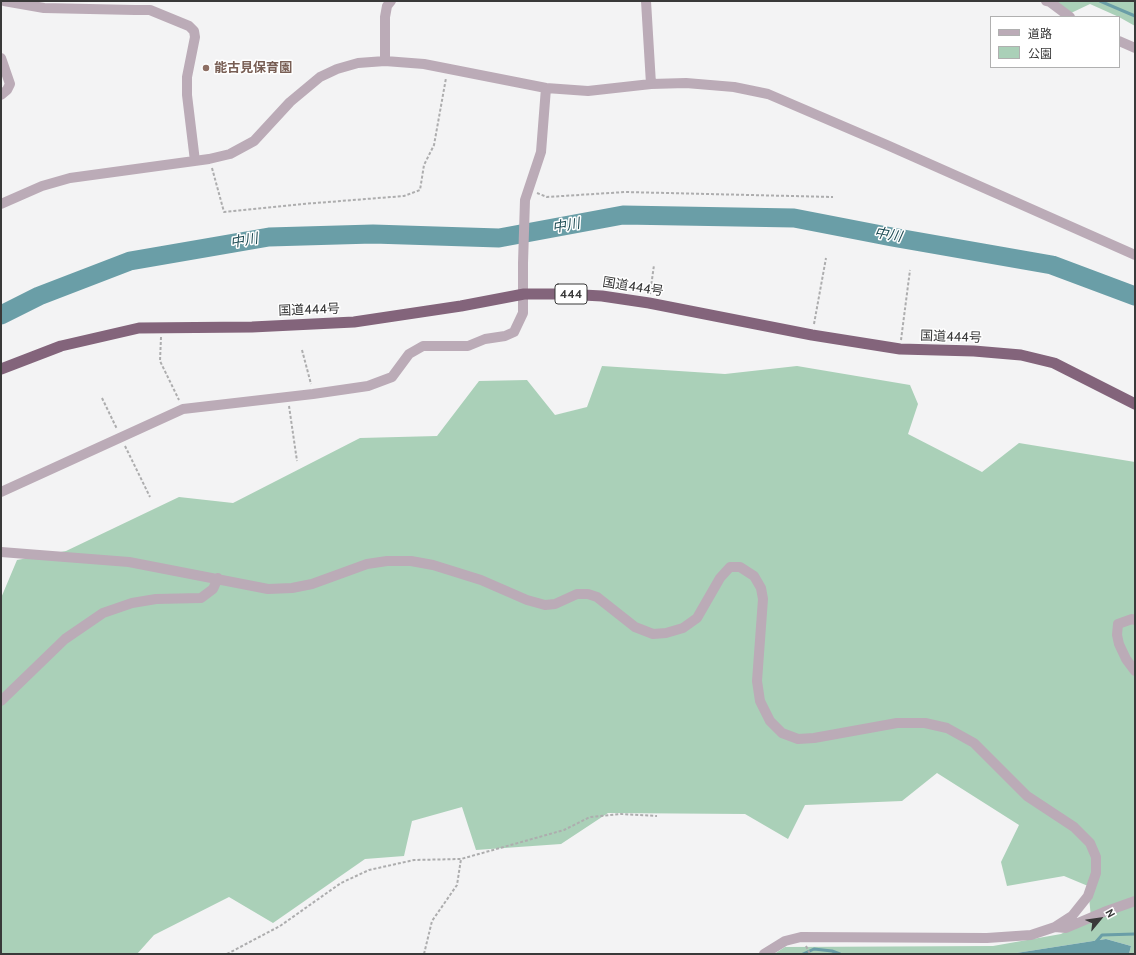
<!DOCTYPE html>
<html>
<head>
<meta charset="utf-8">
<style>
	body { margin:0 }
	#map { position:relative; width:1136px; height:955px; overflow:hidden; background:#f3f3f4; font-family:Cabin,"Noto Sans JP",sans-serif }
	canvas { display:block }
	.frame { position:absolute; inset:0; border:2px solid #393939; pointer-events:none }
	.legend { position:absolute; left:990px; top:16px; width:130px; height:52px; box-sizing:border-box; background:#fff; border:1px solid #b0b0b0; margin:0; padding:5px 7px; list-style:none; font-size:12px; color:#393939 }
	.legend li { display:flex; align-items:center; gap:8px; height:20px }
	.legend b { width:20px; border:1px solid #b0b0b0 }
	.north { position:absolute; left:1080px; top:899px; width:40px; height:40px; -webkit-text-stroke:3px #fff; paint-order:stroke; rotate:61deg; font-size:11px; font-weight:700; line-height:16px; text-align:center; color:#393939 }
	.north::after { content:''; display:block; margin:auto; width:14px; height:18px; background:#393939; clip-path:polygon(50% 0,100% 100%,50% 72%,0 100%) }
</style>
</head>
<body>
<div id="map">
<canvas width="1136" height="955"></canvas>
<div class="frame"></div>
<ul class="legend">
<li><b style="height:5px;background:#bbabb7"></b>道路</li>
<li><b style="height:11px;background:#aad0b8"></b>公園</li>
</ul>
<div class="north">N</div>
</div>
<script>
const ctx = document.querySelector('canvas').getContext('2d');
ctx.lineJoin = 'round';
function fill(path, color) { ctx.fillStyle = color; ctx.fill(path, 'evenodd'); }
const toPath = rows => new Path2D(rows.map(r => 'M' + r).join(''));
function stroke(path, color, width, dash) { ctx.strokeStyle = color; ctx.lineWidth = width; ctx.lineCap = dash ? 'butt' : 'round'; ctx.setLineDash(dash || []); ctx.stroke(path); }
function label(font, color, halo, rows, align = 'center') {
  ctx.font = font + ' Cabin,"Noto Sans JP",sans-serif'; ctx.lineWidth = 3; ctx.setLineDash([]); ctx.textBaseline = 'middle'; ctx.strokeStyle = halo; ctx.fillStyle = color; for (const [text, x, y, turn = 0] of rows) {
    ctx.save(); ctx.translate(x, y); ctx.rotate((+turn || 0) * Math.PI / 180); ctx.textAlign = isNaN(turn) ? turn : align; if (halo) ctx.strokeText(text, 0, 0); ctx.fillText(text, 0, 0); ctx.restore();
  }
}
const green = toPath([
	[1053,1,1135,1,1135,26,1119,17,1090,4,1071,13],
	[602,366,725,374,797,366,910,385,918,404,908,434,982,472,1019,443,1135,462,1135,954,1129,954,1131,946,1106,939,1010,954,774,954,785,947,993,946,1061,934,1091,918,1088,886,1064,876,1007,886,1001,862,1019,825,937,773,902,801,805,805,788,839,745,814,608,813,561,844,476,850,462,807,412,821,404,856,365,859,273,923,229,897,154,935,137,954,1,954,1,598,17,560,66,551,179,497,233,503,360,438,437,436,479,381,527,380,555,415,587,407]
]);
const water = toPath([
	[1106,939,1131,946,1129,954,1010,954]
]);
const stream = toPath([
	[1100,1,1135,16],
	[1095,943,1102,935,1135,934],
	[803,954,814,949,832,951,840,954]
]);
const river = toPath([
	[1,315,39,296,130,261,269,237,373,234,499,238,623,215,794,218,892,237,1052,265,1135,296]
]);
const path = toPath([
	[212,168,224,212,303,204,404,196,420,190,424,165,434,145,446,78],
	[537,193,547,197,625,192,833,197],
	[650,294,654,265],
	[814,324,826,258],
	[161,337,160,361,179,400],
	[901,340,910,270],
	[302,350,311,384],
	[102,398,117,429],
	[289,406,297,461],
	[125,446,150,497],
	[806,946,810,954],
	[227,954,280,926,341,883,369,870,414,860,461,859,564,830,590,817,621,814,657,816],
	[424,954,432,921,457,885,461,859]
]);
const minor = toPath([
	[4,1,44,8,135,10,150,10,189,26,194,31,195,37,187,77,187,95,195,161],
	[646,1,651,84],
	[1046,1,1050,2,1070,17],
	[1119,41,1135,48],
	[1,58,10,84,7,90,1,95],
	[385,61,385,17,387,6,391,1],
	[1,204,42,186,70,178,209,159,230,154,254,141,290,102,320,77,337,69,358,63,385,61,424,64,546,88,588,91,651,84,686,83,734,87,768,94,887,145,1135,255],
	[1,492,183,409,313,394,368,386,392,377,409,354,423,346,468,346,485,339,505,336,514,332,523,313,523,263,525,200,541,152,546,88],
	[1,552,129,562,268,589,292,588,312,584,367,564,387,561,411,561,433,565,481,580,527,600,545,605,555,604,577,594,588,594,597,597,635,627,653,634,666,633,683,628,697,618,720,578,730,567,740,567,754,576,761,588,763,599,757,681,760,701,770,721,782,733,798,739,814,738,897,723,925,723,947,728,974,743,1027,796,1074,827,1090,843,1096,857,1096,873,1088,896,1072,916,1055,927,1031,935,987,938,801,937,785,941,764,954],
	[1135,620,1132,619,1118,624,1117,635,1119,644,1126,659,1135,671],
	[1,701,65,639,103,613,132,603,156,599,201,598,213,589,218,578],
	[1055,927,1066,928,1104,912,1135,901]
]);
const trunk = toPath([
	[1,369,61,346,139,328,252,327,354,322,461,306,524,294,564,294,602,296,649,303,812,335,900,349,974,351,1021,355,1054,363,1135,404]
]);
const markers = [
	[206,68,4,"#8d6e63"]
];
const shields = [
	[571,294,32]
];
const shieldNames = [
	["444",571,294]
];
const educationNames = [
	["能古見保育園",214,68]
];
const streetNames = [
	["国道444号",633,287,9],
	["国道444号",309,310,-2],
	["国道444号",951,337,2]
];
const waterNames = [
	["中川",566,226,-10],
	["中川",888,235,10],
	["中川",244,241,-10]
];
fill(green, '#aad0b8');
fill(water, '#6a9ea7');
stroke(stream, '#6a9ea7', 3);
stroke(river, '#6a9ea7', 19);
stroke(path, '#adadae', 2, [3, 2]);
stroke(minor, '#bbabb7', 10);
stroke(trunk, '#83647b', 11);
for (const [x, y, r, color] of markers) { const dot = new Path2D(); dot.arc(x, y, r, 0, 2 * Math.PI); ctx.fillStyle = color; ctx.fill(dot); stroke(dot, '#fff', 1.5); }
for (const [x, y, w] of shields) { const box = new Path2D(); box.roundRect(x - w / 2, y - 10, w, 20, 3); ctx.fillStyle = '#fff'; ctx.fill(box); stroke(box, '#393939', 1); }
label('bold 12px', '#393939', null, shieldNames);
label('bold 13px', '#785e54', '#fff', educationNames, 'left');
label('13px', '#393939', '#fff', streetNames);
label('italic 14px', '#1f4d55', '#fff', waterNames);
</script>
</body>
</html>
